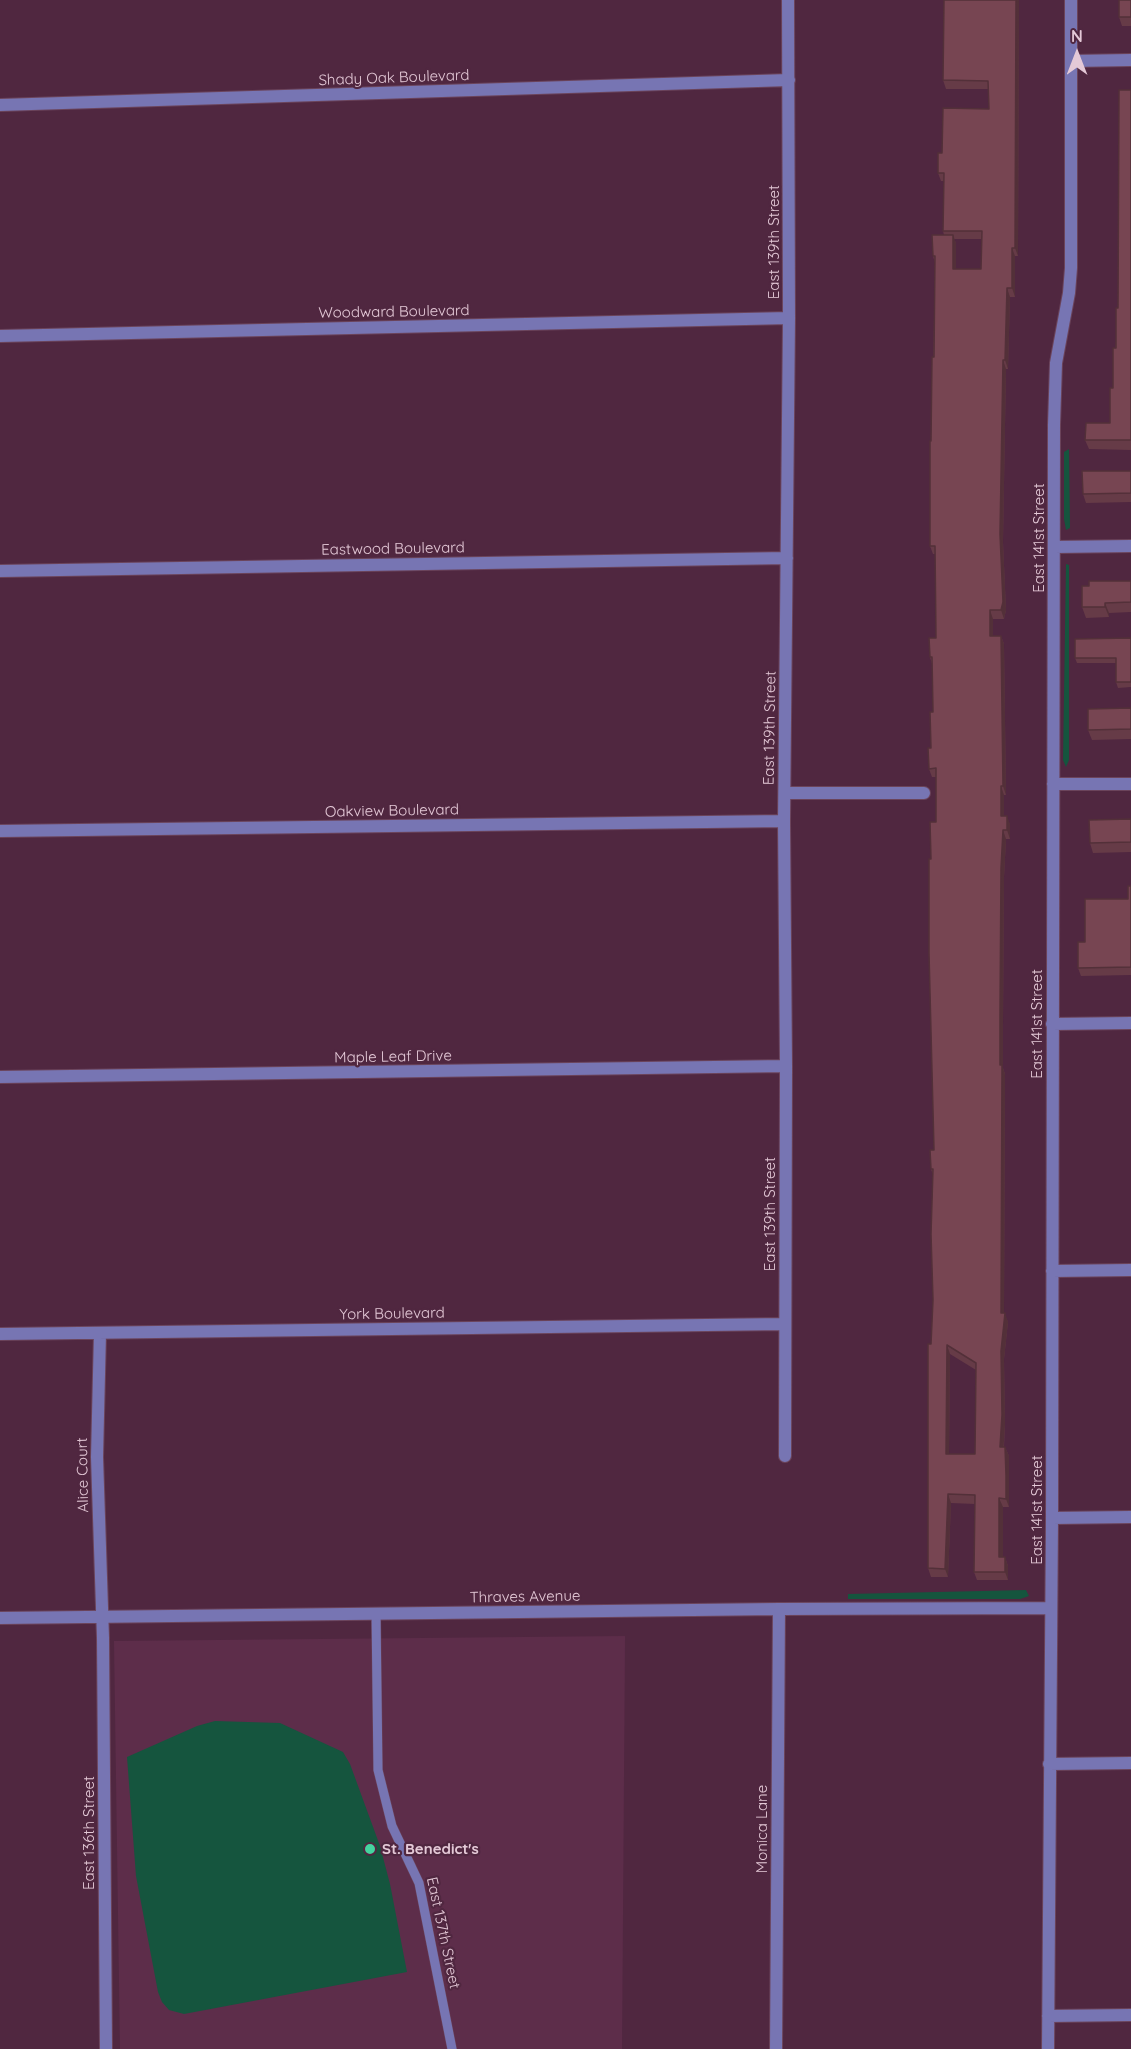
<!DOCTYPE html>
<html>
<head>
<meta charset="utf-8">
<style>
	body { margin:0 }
	#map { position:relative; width:1131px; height:2049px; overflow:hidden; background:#502740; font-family:Quicksand,sans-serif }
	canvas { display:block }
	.north { position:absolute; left:1047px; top:24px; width:60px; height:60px; -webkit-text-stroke:4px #502740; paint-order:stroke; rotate:0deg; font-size:16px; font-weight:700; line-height:24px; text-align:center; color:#e4c9d7 }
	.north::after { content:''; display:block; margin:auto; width:21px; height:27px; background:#e4c9d7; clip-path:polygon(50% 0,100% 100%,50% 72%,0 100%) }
</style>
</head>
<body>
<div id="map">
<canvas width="1131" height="2049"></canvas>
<div class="north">N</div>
</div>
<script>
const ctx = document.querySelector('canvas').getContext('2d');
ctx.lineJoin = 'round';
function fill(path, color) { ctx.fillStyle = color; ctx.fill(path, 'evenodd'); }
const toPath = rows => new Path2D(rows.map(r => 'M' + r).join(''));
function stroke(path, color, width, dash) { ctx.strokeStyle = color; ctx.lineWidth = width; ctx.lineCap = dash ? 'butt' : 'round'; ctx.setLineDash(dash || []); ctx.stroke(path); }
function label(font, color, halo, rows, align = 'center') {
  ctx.font = font + ' Quicksand,sans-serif'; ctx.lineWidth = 4.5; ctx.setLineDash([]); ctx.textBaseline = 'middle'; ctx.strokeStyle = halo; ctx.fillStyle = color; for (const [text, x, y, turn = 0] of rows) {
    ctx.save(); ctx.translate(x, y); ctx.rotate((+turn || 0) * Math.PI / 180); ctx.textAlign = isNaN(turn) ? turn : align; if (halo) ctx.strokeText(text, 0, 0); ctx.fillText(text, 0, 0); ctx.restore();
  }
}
const built = toPath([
	[625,1636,622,2049,120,2049,114,1641]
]);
const green = toPath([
	[1069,449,1070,528,1066,530,1064,519,1064,452],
	[1066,564,1069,565,1069,760,1066,767,1063,760],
	[1026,1590,1029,1596,1020,1599,848,1599,848,1594],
	[215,1721,280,1723,343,1752,350,1764,380,1846,390,1884,407,1972,184,2014,169,2010,162,2002,158,1992,136,1876,127,1757,197,1726]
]);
const lane = toPath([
	[376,1613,378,1770,392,1826,419,1883,452,2049]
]);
const street = toPath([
	[1071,61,1131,60],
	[0,105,789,80],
	[0,336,789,318],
	[1054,547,1131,546],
	[0,571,787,558],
	[1053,784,1131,784],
	[785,793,924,793],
	[0,831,784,821],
	[1052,1024,1131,1023],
	[0,1077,786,1066],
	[1052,1271,1131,1270],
	[100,1333,97,1457,103,1638,106,2049],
	[0,1334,785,1324],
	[785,1456,786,1066,784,821,789,318,788,0],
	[1052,1518,1131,1517],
	[0,1618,779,1609,1051,1608],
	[1049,1764,1131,1763],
	[1048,2016,1131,2015],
	[776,2049,779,1609],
	[1048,2049,1052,1518,1054,425,1056,363,1069,293,1071,268,1071,0]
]);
const wall = toPath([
	[944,0,1019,0,1018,256,1015,256,1015,297,1010,297,1008,369,1006,369,1003,542,1006,610,1004,619,993,619,993,636,1001,636,1004,644,1006,795,1004,795,1004,816,1010,824,1010,839,1006,839,1004,877,1003,1024,1003,1068,1005,1074,1004,1313,1008,1322,1004,1359,1005,1424,1004,1447,1005,1447,1009,1456,1009,1507,1003,1507,1003,1557,1005,1557,1008,1566,1008,1580,977,1580,974,1572,975,1504,951,1503,948,1577,931,1577,928,1568,931,1344,933,1300,933,1175,931,1169,934,1150,931,859,936,822,936,777,932,777,929,769,931,748,933,712,932,664,930,657,936,638,935,554,933,554,930,546,935,263,933,256,944,235,943,231,944,181,941,181,938,173,942,153,989,109,989,89,946,89,943,80],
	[954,239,981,239,981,269,956,269,956,243],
	[950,1354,976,1370,975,1454,949,1454],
	[1131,0,1131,26,1122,26,1119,17],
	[1131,90,1131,450,1089,449,1085,440,1110,423,1113,388],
	[1131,471,1131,502,1086,503,1083,494],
	[1131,581,1131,612,1109,613,1109,617,1086,618,1082,607,1089,586],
	[1131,638,1131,687,1118,688,1116,682,1116,663,1077,663,1075,658],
	[1131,708,1131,739,1092,740,1088,730],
	[1131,819,1131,852,1093,853,1090,843],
	[1131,886,1131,975,1081,976,1078,968,1085,942,1128,899]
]);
const shadedWall = toPath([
	[1016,0,1019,0,1018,256,1015,248],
	[953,235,956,243,956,278,953,269],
	[1012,248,1015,256,1015,297,1012,288],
	[1007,288,1010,297,1008,369,1005,360],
	[1003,360,1006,369,1003,542,1006,610,1004,619,1001,610,1000,534],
	[1105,603,1109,613,1109,617,1105,607],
	[990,610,993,619,993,644,990,636],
	[1001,636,1004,644,1006,795,1003,786],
	[1001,786,1004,795,1004,824,1001,816],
	[1007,816,1010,824,1010,839,1007,830],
	[1003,830,1006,839,1004,877,1003,1024,1003,1068,1005,1074,1004,1322,1001,1313,1000,1065,1001,868],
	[1005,1313,1008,1322,1004,1359,1005,1424,1003,1456,1000,1447,1001,1351],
	[947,1345,950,1354,949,1462,946,1454],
	[1005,1447,1009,1456,1009,1507,1006,1499],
	[948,1494,951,1503,948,1577,945,1569],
	[999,1498,1003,1507,1003,1566,999,1557],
	[1005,1557,1008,1566,1008,1580,1005,1572]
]);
const building = toPath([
	[944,0,1016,0,1015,248,1012,248,1012,288,1007,288,1005,360,1003,360,1000,534,1003,602,1001,610,990,610,990,636,1001,636,1003,786,1001,786,1001,816,1007,816,1007,830,1003,830,1001,868,1000,1015,1000,1065,1002,1065,1001,1313,1005,1313,1001,1351,1002,1415,1000,1447,1005,1447,1006,1475,1006,1499,999,1498,999,1557,1005,1557,1005,1572,974,1572,975,1495,948,1494,945,1569,928,1568,928,1344,931,1344,933,1300,931,1234,933,1169,931,1169,930,1150,934,1150,929,953,929,859,931,859,930,822,936,822,936,768,929,769,928,748,931,748,930,712,933,712,932,657,930,657,929,638,936,638,935,546,930,546,930,441,931,441,932,357,934,357,935,256,933,256,932,235,953,235,953,269,981,269,982,231,943,231,944,173,938,173,938,153,942,153,943,108,989,109,988,81,943,80,944,0],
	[947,1345,976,1363,975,1454,946,1454,947,1345],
	[1119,0,1131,0,1131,17,1119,17,1119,0],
	[1119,90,1131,90,1131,440,1085,440,1086,423,1110,423,1110,388,1113,388,1113,348,1116,348,1116,308,1118,308,1119,90],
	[1082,471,1131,471,1131,493,1083,494,1082,471],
	[1089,581,1131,581,1131,602,1105,603,1105,607,1082,607,1082,586,1089,586,1089,581],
	[1131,638,1131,682,1116,682,1116,658,1075,658,1075,639,1131,638],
	[1131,708,1131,729,1088,730,1088,709,1131,708],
	[1131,819,1131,842,1090,843,1089,820,1131,819],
	[1128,886,1131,886,1131,967,1078,968,1078,942,1085,942,1085,899,1128,899,1128,886]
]);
const markers = [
	[370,1849,6,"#45d49f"]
];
const streetNames = [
	["Shady Oak Boulevard",394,78,-2],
	["East 139th Street",774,242,-90],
	["Woodward Boulevard",394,312,-1],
	["East 141st Street",1039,538,-90],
	["Eastwood Boulevard",393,549,-1],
	["East 139th Street",770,728,-89],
	["Oakview Boulevard",392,811,-1],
	["East 141st Street",1037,1024,-90],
	["Maple Leaf Drive",393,1057,-1],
	["East 139th Street",770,1214,-90],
	["York Boulevard",392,1314,-1],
	["Alice Court",83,1475,-91],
	["East 141st Street",1037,1510,-90],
	["Thraves Avenue",525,1597,-1],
	["Monica Lane",762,1829,-90],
	["East 136th Street",89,1833,-90],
	["East 137th Street",443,1933,78]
];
const poiNames = [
	["St. Benedict's",382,1849]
];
fill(built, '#5d2d4a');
fill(green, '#15553e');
stroke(lane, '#6b445b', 10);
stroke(street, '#6b445b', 14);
stroke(lane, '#7775b3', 9);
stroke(street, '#7775b3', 12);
fill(wall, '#663b47');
fill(shadedWall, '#533039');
fill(building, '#774552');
stroke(building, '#533039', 1.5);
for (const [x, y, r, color] of markers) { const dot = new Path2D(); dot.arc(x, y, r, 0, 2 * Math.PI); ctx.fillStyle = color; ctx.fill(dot); stroke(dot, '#502740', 2); }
label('15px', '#e4c9d7', '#502740', streetNames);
label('bold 15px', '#e4c9d7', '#502740', poiNames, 'left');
</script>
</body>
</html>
